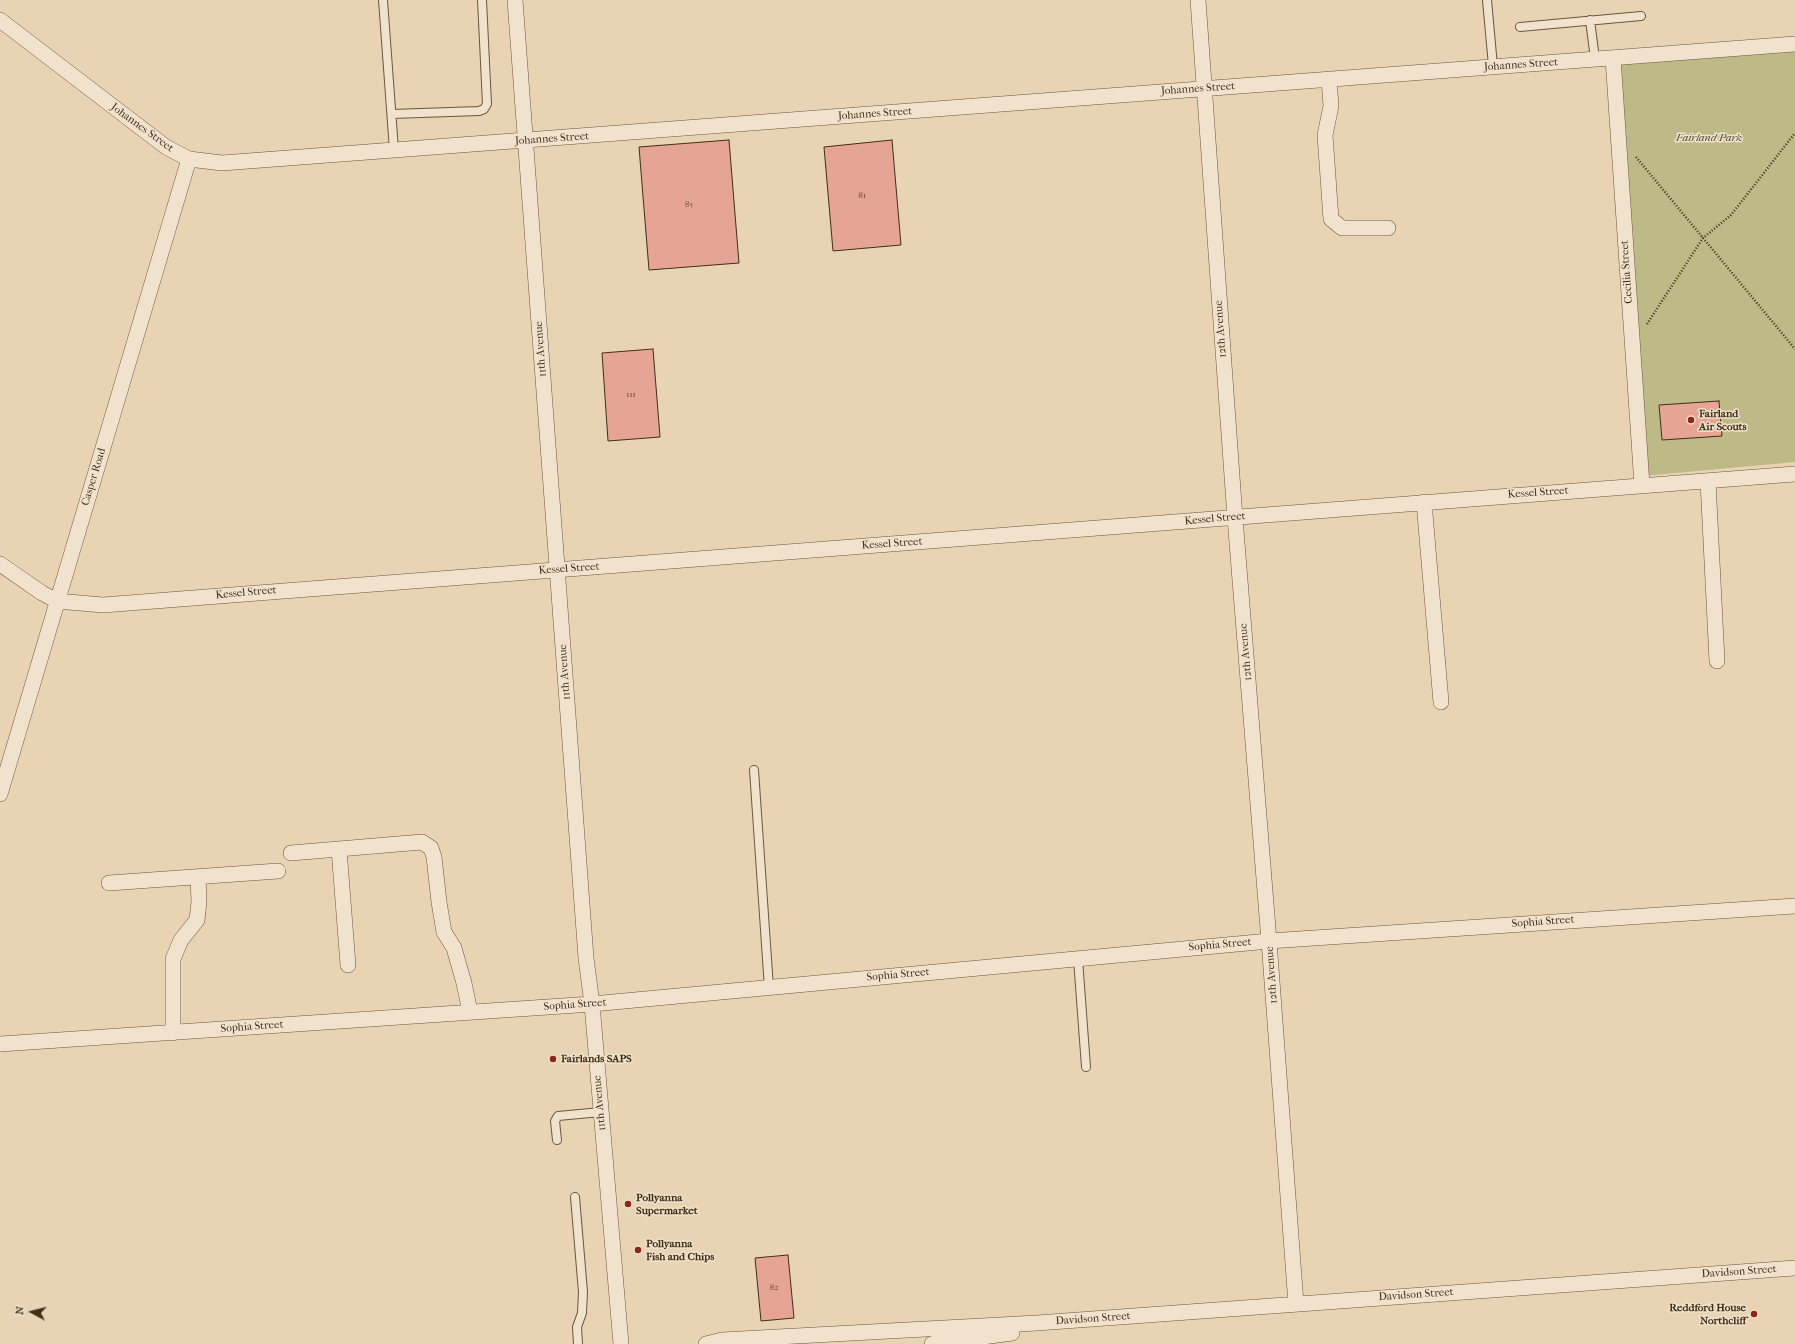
<!DOCTYPE html>
<html>
<head>
<meta charset="utf-8">
<style>
	body { margin:0 }
	#map { position:relative; width:1795px; height:1344px; overflow:hidden; background:#e8d3b2; font-family:"IM FELL French Canon",serif }
	canvas { display:block }
	.north { position:absolute; left:12px; top:1292px; width:40px; height:40px; -webkit-text-stroke:3px #f0e2cd; paint-order:stroke; rotate:277deg; font-size:11px; font-weight:700; line-height:16px; text-align:center; color:#412e18 }
	.north::after { content:''; display:block; margin:auto; width:14px; height:18px; background:#412e18; clip-path:polygon(50% 0,100% 100%,50% 72%,0 100%) }
</style>
</head>
<body>
<div id="map">
<canvas width="1795" height="1344"></canvas>
<div class="north">N</div>
</div>
<script>
const ctx = document.querySelector('canvas').getContext('2d');
ctx.lineJoin = 'round';
function fill(path, color) { ctx.fillStyle = color; ctx.fill(path, 'evenodd'); }
const toPath = rows => new Path2D(rows.map(r => 'M' + r).join(''));
function stroke(path, color, width, dash) { ctx.strokeStyle = color; ctx.lineWidth = width; ctx.lineCap = dash ? 'butt' : 'round'; ctx.setLineDash(dash || []); ctx.stroke(path); }
function label(font, color, halo, rows, align = 'center') {
  ctx.font = font + ' "IM FELL French Canon",serif'; ctx.lineWidth = 3; ctx.setLineDash([]); ctx.textBaseline = 'middle'; ctx.strokeStyle = halo; ctx.fillStyle = color; for (const [text, x, y, turn = 0] of rows) {
    ctx.save(); ctx.translate(x, y); ctx.rotate((+turn || 0) * Math.PI / 180); ctx.textAlign = isNaN(turn) ? turn : align; if (halo) ctx.strokeText(text, 0, 0); ctx.fillText(text, 0, 0); ctx.restore();
  }
}
const green = toPath([
	[1795,43,1795,462,1643,476,1618,56]
]);
const building = toPath([
	[729,140,739,263,649,270,639,147,729,140],
	[892,140,901,245,833,251,824,147,892,140],
	[653,349,660,437,608,441,602,353,653,349],
	[1719,401,1722,436,1662,440,1659,405,1719,401],
	[788,1255,794,1318,761,1321,755,1258,788,1255]
]);
const path = toPath([
	[1636,157,1795,349],
	[1647,324,1703,238,1731,215,1795,133]
]);
const lane = toPath([
	[383,0,394,150],
	[1487,0,1493,66],
	[1590,20,1595,59],
	[1520,27,1641,16],
	[392,114,479,111,484,109,487,104,482,0],
	[754,770,769,988],
	[1078,959,1086,1067],
	[557,1140,555,1121,558,1116,601,1112],
	[575,1197,583,1292,582,1313,577,1327,578,1344]
]);
const street = toPath([
	[515,0,586,958,592,1004,621,1344],
	[1198,0,1235,518,1269,941,1296,1304],
	[0,20,166,147,189,159,222,163,1795,44],
	[1613,58,1642,485],
	[1329,79,1331,106,1325,135,1331,219,1342,228,1388,228],
	[1708,481,1717,661],
	[1424,502,1441,702],
	[0,564,42,593,57,601,103,605,1795,474],
	[0,794,189,159],
	[339,849,348,965],
	[291,853,422,842,431,848,434,857,439,902,444,932,454,948,464,983,470,1012],
	[109,883,278,871],
	[173,1033,173,959,181,940,197,920,199,902,198,877],
	[0,1044,592,1004,1269,941,1795,906],
	[706,1344,722,1340,1037,1323,1795,1268],
	[932,1344,1012,1333]
]);
const markers = [
	[1691,420,4,"#8f2418"],
	[553,1059,4,"#8f2418"],
	[628,1204,4,"#8f2418"],
	[638,1250,4,"#8f2418"],
	[1754,1314,4,"#8f2418"]
];
const numberNames = [
	["81",862,196],
	["85",689,205],
	["111",631,395],
	["82",774,1288]
];
const streetNames = [
	["Johannes Street",1521,65,-4],
	["Johannes Street",1198,89,-4],
	["Johannes Street",875,114,-4],
	["Johannes Street",142,128,36],
	["Johannes Street",552,139,-4],
	["Cecilia Street",1627,272,-94],
	["12th Avenue",1221,329,-94],
	["11th Avenue",541,349,-94],
	["Casper Road",94,477,-73],
	["Kessel Street",1538,493,-4],
	["Kessel Street",1215,519,-5],
	["Kessel Street",892,544,-4],
	["Kessel Street",569,569,-4],
	["Kessel Street",246,593,-5],
	["12th Avenue",1246,652,-95],
	["11th Avenue",565,672,-94],
	["Sophia Street",1543,922,-4],
	["Sophia Street",1220,945,-5],
	["Sophia Street",898,975,-5],
	["12th Avenue",1272,975,-94],
	["Sophia Street",575,1005,-4],
	["Sophia Street",252,1027,-4],
	["11th Avenue",600,1103,-95],
	["Davidson Street",1739,1272,-4],
	["Davidson Street",1416,1295,-4],
	["Davidson Street",1093,1319,-4]
];
const parkNames = [
	["Fairland Park",1709,138]
];
const poiNames = [
	["Fairland",1699,414],
	["Air Scouts",1699,427],
	["Fairlands SAPS",561,1059],
	["Pollyanna",636,1198],
	["Supermarket",636,1211],
	["Pollyanna",646,1244],
	["Fish and Chips",646,1257],
	["Reddford House",1746,1308,"right"],
	["Northcliff",1746,1321,"right"]
];
fill(green, '#beba87');
fill(building, '#e6a495');
stroke(building, '#412e18', 1);
stroke(lane, '#6b573e', 10);
stroke(street, '#6b573e', 16);
stroke(path, '#412e18', 2.5, [1, 2]);
stroke(lane, '#f0e2cd', 8);
stroke(street, '#f0e2cd', 15);
for (const [x, y, r, color] of markers) { const dot = new Path2D(); dot.arc(x, y, r, 0, 2 * Math.PI); ctx.fillStyle = color; ctx.fill(dot); stroke(dot, '#f0e2cd', 1.5); }
label('9px', '#6a4c37', null, numberNames);
label('11px', '#412e18', '#f0e2cd', streetNames);
label('italic 11px', '#5a4a2e', '#f0e2cd', parkNames);
label('bold 11px', '#412e18', '#f0e2cd', poiNames, 'left');
</script>
</body>
</html>
